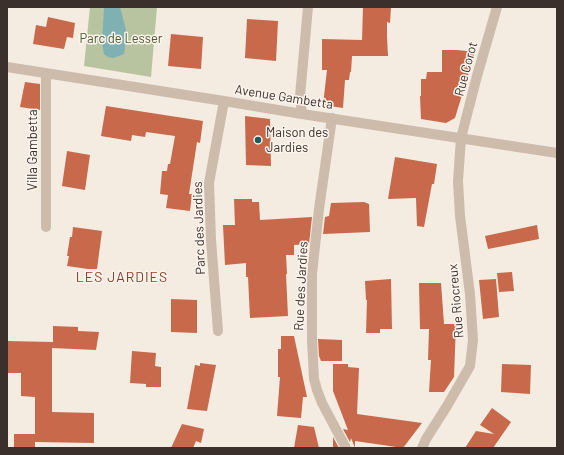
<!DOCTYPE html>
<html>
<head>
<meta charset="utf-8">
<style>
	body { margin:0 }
	#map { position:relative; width:564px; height:455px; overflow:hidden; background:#f4ebe1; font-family:Barlow,sans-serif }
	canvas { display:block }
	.frame { position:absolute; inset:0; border:8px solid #3b302b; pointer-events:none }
</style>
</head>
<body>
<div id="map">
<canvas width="564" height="455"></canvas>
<div class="frame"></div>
</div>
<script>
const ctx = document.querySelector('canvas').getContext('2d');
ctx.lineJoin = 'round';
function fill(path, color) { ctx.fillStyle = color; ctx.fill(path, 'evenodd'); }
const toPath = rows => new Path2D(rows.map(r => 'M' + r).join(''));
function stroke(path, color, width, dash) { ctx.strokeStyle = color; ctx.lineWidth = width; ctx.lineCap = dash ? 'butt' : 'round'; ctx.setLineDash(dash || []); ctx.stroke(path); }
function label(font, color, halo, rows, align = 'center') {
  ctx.font = font + ' Barlow,sans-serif'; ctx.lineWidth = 3; ctx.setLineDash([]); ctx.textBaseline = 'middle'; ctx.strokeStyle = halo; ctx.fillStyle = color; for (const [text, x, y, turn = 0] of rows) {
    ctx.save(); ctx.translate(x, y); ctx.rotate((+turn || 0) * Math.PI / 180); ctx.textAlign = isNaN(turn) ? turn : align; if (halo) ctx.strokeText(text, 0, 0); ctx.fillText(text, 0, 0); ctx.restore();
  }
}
const green = toPath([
	[90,7,157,7,151,77,84,66]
]);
const water = toPath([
	[104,7,120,7,127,34,124,54,119,56,113,58,108,57,104,54,102,43]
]);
const building = toPath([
	[363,7,391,7,390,23,387,22,387,37,388,56,352,56,351,72,350,72,349,80,345,80,343,108,323,105,327,70,322,70,322,39,362,40],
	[48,17,75,23,73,38,67,37,64,49,33,44,36,25,46,27],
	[247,19,278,21,276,61,245,58],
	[171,34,203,37,201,69,168,66],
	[442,50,457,50,475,52,455,118,446,123,421,119,420,96,421,96,421,79,426,79,427,72,442,72],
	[25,82,40,84,40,110,20,107],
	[106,106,203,121,200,143,197,142,189,194,192,194,190,211,166,208,168,195,160,194,162,171,167,171,168,164,170,164,175,136,146,132,145,137,132,135,131,141,101,136],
	[245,116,270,119,271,166,246,165],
	[67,151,90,155,85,190,62,186],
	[395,157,437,164,434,184,432,184,424,227,417,226,416,198,388,199],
	[234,199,252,199,252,202,259,202,260,220,312,217,309,244,294,245,294,255,286,255,287,274,286,274,288,316,250,318,248,277,246,277,246,263,225,265,223,225,235,225],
	[364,202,369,204,370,232,323,234,325,217,329,216,331,203],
	[537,225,539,239,488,249,485,236],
	[73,227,102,231,97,269,88,269,67,266,69,256,67,256,70,237,72,237],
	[512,272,514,291,499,292,497,273],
	[391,279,392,329,380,329,380,333,366,333,367,300,366,300,365,281],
	[496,279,499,317,483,319,479,280],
	[419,283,441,283,444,324,456,324,454,377,444,392,429,392,431,360,428,360,429,329,420,329],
	[171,299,197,300,197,333,171,332],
	[53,326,78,327,78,331,99,332,96,350,52,348,52,412,94,413,94,443,35,442,35,448,14,448,14,434,35,434,35,397,21,396,21,373,7,373,7,341,53,342],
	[281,336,294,336,307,397,303,397,301,418,277,416,280,377,278,377,278,349,281,349],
	[318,339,342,340,342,361,321,361,319,356],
	[132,351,156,353,155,366,161,367,161,387,146,387,146,384,130,383],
	[200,363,216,365,207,411,187,409,195,365,200,366],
	[333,364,348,364,348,367,359,368,357,414,422,423,403,448,355,441,355,448,351,438,350,442,343,429,348,430,333,391],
	[502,364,531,365,530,394,501,392],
	[492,408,511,422,493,448,465,448,476,431,494,434,480,425],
	[182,424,204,429,201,443,196,441,193,448,171,448],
	[298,425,314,427,319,448,294,448],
	[333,437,339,448,333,448]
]);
const minor = toPath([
	[7,67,224,101,302,114,557,153],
	[46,73,46,227],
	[302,114,300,96,308,7],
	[332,118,319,209,312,274,312,340,314,379,317,390,322,403,346,448],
	[218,331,211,240,209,183,224,101],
	[422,448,426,439,447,406,470,366,473,340,470,294,460,216,458,181,461,138,477,76,497,7]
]);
const markers = [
	[258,140,4,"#1f5a5e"]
];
const parkNames = [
	["Parc de Lesser",121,39]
];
const streetNames = [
	["Rue Corot",466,69,-75],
	["Avenue Gambetta",284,97,9],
	["Villa Gambetta",33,150,-90],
	["Parc des Jardies",199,228,-92],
	["Rue des Jardies",301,286,-87],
	["Rue Riocreux",456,301,-95]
];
const poiNames = [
	["Maison des",266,133],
	["Jardies",266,148]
];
const neighbourhoodNames = [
	["LES JARDIES",122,277]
];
fill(green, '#b8c4a0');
fill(water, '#7fb0b2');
fill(building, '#c8694b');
stroke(minor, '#cdbbac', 10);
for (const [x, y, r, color] of markers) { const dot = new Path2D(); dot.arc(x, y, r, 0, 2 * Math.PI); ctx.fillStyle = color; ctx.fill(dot); stroke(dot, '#fbf5ee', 1.5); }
label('13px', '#4a5a2e', '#fbf5ee', parkNames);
label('13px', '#3b302b', '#fbf5ee', streetNames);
label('13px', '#3b302b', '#fbf5ee', poiNames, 'left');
ctx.letterSpacing = '1px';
label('14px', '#8c3b22', '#fbf5ee', neighbourhoodNames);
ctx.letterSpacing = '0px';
</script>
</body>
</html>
